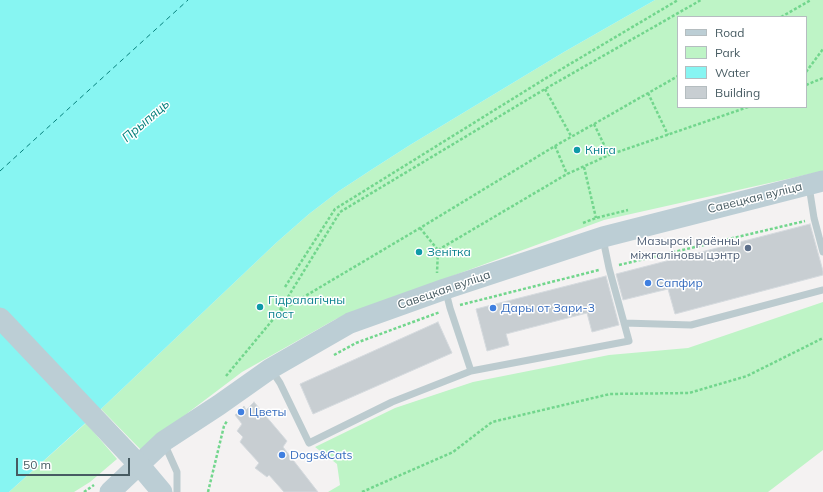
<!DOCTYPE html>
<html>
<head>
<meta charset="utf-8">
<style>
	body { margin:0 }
	#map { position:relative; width:823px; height:492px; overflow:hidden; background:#f4f2f2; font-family:Mulish,sans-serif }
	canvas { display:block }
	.legend { position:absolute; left:677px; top:16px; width:130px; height:92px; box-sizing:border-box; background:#fff; border:1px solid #b5bdc0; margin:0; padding:5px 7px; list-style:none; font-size:12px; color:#475b62 }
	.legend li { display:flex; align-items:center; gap:8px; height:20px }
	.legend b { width:20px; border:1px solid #b5bdc0 }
	.scale { position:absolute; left:16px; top:458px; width:114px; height:18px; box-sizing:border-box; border:2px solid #475b62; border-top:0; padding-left:5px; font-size:12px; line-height:14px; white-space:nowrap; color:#475b62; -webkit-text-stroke:3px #fff; paint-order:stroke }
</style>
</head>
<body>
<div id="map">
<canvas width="823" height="492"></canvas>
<ul class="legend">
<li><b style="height:5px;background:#bcced5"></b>Road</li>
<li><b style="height:11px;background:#bef4c6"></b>Park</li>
<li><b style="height:11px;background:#87f5f2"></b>Water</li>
<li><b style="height:11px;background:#c8ced2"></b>Building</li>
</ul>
<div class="scale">50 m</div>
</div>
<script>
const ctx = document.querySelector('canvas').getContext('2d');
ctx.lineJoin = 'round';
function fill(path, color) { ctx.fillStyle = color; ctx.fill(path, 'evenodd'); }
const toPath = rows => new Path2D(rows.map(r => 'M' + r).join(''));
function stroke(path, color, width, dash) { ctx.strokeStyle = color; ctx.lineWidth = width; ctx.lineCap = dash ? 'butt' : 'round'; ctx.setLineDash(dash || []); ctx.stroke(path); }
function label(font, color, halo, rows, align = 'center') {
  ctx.font = font + ' Mulish,sans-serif'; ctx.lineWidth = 3; ctx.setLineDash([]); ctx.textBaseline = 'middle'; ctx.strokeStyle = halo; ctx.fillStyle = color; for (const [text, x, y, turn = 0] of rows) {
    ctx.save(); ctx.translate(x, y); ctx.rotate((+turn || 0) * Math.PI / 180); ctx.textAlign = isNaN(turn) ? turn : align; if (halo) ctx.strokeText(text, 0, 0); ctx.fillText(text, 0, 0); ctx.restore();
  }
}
const green = toPath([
	[655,0,823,0,823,171,604,220,336,319,242,372,189,412,142,451,101,409,276,243,309,214,339,191,371,170,410,145,564,52],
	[678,17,806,17,806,107,678,107],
	[823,302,823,450,768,492,328,492,340,485,337,464,315,447,395,408,473,382,609,355,688,348],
	[86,423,117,459,90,482,74,492,9,492]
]);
const water = toPath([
	[0,0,655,0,564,52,410,145,371,170,339,191,309,214,276,243,101,409,9,492,0,492]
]);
const ferry = toPath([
	[0,171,188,0]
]);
const building = toPath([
	[810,224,823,271,823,275,675,314,668,289,623,300,616,274,810,224],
	[606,276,619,325,592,332,587,313,506,334,509,345,487,351,476,309,606,276],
	[438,322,452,353,313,414,300,384,438,322],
	[254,402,287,441,283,447,318,492,284,492,269,475,267,477,255,468,259,463,240,442,243,437,237,431,242,424,235,415,244,406,246,410,254,402]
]);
const path = toPath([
	[781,17,811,0],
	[806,72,823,49],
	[806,85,823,78],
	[545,89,571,136],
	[648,93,668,135],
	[594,124,609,155],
	[555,146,567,174],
	[584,167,596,218],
	[583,223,596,218,628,210],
	[420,228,438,250,437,273],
	[438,250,567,174,609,155,748,107],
	[619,265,805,221],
	[285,287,335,209,543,80,678,0],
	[460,305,599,270],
	[280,310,340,212,545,89,701,0],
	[334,355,356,343,440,312],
	[226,376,280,311,420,228,555,146,594,124,678,76],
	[84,492,94,485],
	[208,492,224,426,227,421],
	[362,492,453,452,492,422,610,394,689,393,747,376,823,338]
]);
const lane = toPath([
	[809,186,814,218,823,252],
	[624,323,691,325,823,290],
	[272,371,280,383,309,443,392,402,471,371,450,308,446,292],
	[471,371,629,341,609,268,603,239],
	[164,443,177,472,177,492]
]);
const secondary = toPath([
	[110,492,164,441,219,405,270,369,350,323,445,289,603,237,823,181]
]);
const secondaryBridge = toPath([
	[0,318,141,467,162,492]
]);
const markers = [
	[577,150,4,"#0f9aa8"],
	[748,248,4,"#5c6f8a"],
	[419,252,4,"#0f9aa8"],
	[648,283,4,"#3f7fe0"],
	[260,307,4,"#0f9aa8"],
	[493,308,4,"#3f7fe0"],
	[241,412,4,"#3f7fe0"],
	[282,455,4,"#3f7fe0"]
];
const cultureNames = [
	["Кніга",585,150],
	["Зенітка",427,252],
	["Гідралагічны",268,300],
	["пост",268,314]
];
const streetNames = [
	["Савецкая вуліца",755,198,-14],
	["Савецкая вуліца",444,290,-19]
];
const serviceNames = [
	["Мазырскі раённы",740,241],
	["міжгаліновы цэнтр",740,255]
];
const shopNames = [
	["Сапфир",656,283],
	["Дары от Зари-3",501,308],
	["Цветы",249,412],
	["Dogs&Cats",290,455]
];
const waterNames = [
	["Прыпяць",146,121,-41]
];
fill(green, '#bef4c6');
fill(water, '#87f5f2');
stroke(ferry, '#06807c', 1, [5, 4]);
fill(building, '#c8ced2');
stroke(building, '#d5dade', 1);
stroke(path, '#72d68d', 2.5, [3, 2]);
stroke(lane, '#bccbcf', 7);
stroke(secondary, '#bcced5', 21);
stroke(secondaryBridge, '#bcced5', 21);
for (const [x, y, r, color] of markers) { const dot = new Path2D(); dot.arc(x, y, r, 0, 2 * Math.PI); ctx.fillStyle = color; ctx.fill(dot); stroke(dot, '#fff', 1.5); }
label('12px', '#0d838f', '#fff', cultureNames, 'left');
label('12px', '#475b62', '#fff', streetNames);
label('12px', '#4e5e75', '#fff', serviceNames, 'right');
label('12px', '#366cbe', '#fff', shopNames, 'left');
label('italic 13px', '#06807c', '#fff', waterNames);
</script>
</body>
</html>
